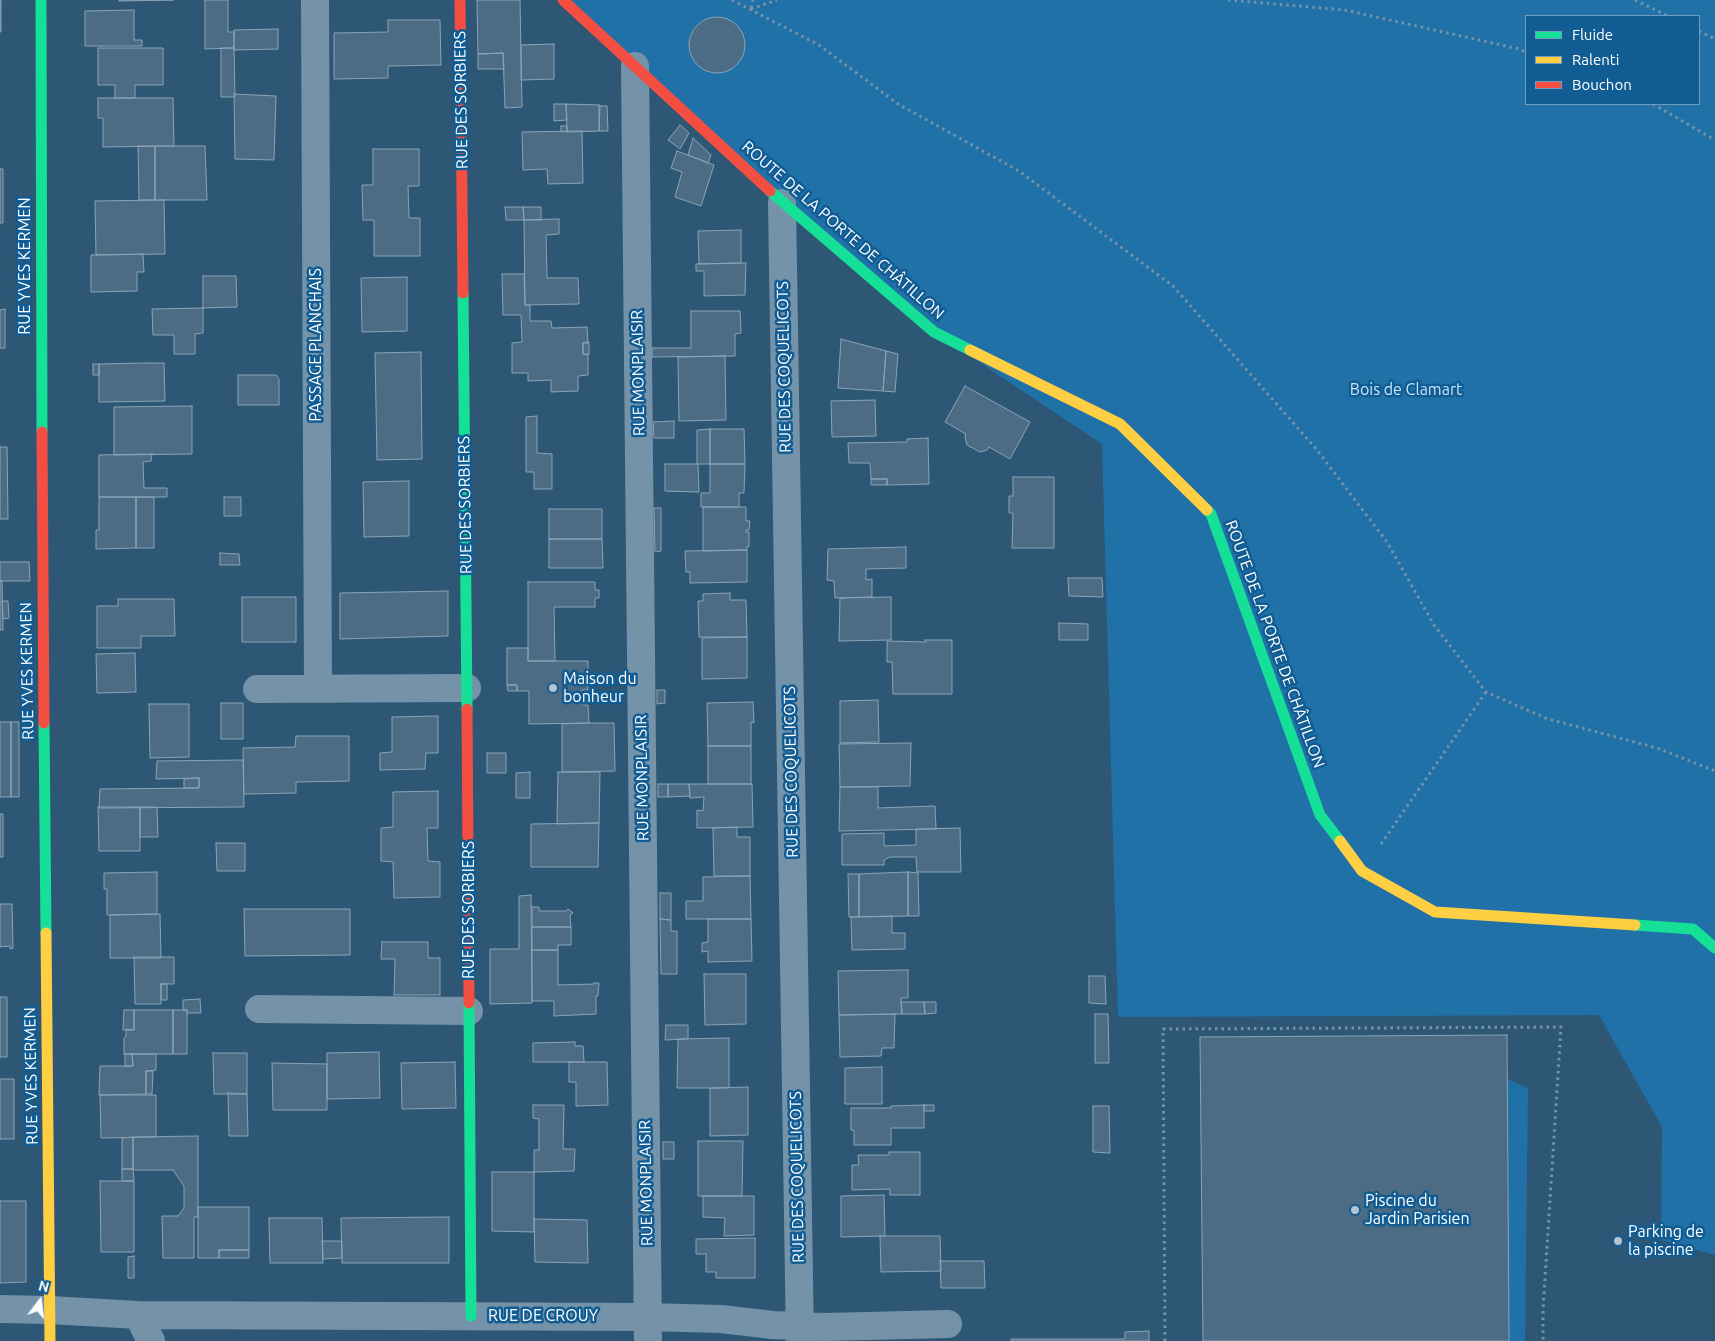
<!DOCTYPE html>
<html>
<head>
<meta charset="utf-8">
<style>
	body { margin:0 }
	#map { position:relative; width:1715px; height:1341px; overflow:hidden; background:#2e5775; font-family:Ubuntu,sans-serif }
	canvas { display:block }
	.legend { position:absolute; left:1525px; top:15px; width:175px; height:90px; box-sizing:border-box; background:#105c93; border:1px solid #709dbe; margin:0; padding:6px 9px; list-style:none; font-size:15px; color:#fff }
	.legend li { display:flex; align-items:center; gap:10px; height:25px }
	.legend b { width:25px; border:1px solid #709dbe }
	.north { position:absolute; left:15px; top:1276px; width:50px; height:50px; -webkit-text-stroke:4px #105c93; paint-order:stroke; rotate:15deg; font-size:14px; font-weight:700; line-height:20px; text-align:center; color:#fff }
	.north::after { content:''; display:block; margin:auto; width:18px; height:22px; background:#fff; clip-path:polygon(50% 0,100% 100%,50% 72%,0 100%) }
</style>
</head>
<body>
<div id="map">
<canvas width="1715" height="1341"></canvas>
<ul class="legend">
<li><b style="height:6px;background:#16e098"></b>Fluide</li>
<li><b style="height:6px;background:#ffcf43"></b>Ralenti</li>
<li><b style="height:6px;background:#f24e42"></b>Bouchon</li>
</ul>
<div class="north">N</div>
</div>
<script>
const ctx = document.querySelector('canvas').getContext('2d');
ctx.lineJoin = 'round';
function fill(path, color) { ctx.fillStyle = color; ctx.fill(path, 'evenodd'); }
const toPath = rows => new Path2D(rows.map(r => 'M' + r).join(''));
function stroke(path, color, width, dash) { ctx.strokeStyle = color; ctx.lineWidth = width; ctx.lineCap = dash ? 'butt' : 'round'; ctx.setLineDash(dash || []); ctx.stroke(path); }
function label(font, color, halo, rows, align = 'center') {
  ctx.font = font + ' Ubuntu,sans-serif'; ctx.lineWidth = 5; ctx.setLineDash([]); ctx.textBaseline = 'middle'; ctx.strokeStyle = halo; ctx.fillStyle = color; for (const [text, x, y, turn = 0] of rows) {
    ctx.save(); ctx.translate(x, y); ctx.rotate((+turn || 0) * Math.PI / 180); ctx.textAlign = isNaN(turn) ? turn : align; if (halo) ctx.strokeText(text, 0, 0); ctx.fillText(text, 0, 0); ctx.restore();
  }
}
const green = toPath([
	[563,0,1715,0,1715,1255,1661,1240,1662,1127,1599,1015,1118,1017,1102,444,934,332],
	[1526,16,1699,16,1699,104,1526,104],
	[1507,1079,1528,1088,1525,1341,1509,1341]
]);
const building = toPath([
	[0,0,1,0,1,32,0,32,0,0],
	[119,0,174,0,119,1,119,0],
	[205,0,228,0,228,32,234,32,234,48,205,49,205,0],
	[477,0,520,0,522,107,505,108,503,53,478,54,477,0],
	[134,10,134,40,142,40,142,46,85,46,85,11,134,10],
	'689 45a28 28 0 1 1 56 0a28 28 0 1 1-56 0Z',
	[388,20,440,20,441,65,388,66,388,78,334,79,334,33,388,32,388,20],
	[278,29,278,49,234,50,234,30,278,29],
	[554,44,554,79,521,80,521,45,554,44],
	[98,48,163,48,163,85,135,85,135,98,115,98,115,85,98,85,98,48],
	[221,48,234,48,235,97,221,97,221,48],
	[503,53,504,69,478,69,478,54,503,53],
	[234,94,276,96,274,160,235,159,234,94],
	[98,98,173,98,174,146,103,147,103,118,98,118,98,98],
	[554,104,566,104,567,120,554,121,554,104],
	[566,104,600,105,599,131,567,132,566,104],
	[599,106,607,106,608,131,599,131,599,106],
	[680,125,689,133,680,149,668,140,680,125],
	[561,126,567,126,567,132,561,131,561,126],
	[582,131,583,183,548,184,547,169,523,170,522,132,582,131],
	[693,138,711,155,708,163,688,155,693,138],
	[138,146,155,146,155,200,139,200,138,146],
	[155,146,205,146,207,200,155,200,155,146],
	[373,149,419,149,419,186,408,186,409,218,420,218,420,256,374,256,374,220,363,220,362,185,373,185,373,149],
	[677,151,714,165,701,206,675,197,682,172,671,168,677,151],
	[0,169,3,169,3,223,0,223,0,169],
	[164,200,165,254,96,255,95,201,164,200],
	[505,207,523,207,524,220,506,220,505,207],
	[523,207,541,207,541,220,524,220,523,207],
	[559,219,559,234,546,235,547,278,578,278,579,304,525,305,524,220,559,219],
	[741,230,741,263,699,264,698,231,741,230],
	[143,254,144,272,137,272,137,291,91,292,91,255,143,254],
	[746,263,745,295,704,296,704,271,696,271,696,264,746,263],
	[502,274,524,274,525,305,530,305,530,321,551,321,552,328,587,327,588,343,583,343,583,354,588,354,588,375,578,376,578,391,551,392,551,380,528,381,528,373,512,373,512,343,522,342,521,315,503,315,502,274],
	[203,276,236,276,237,307,203,308,203,276],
	[407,277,407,331,362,332,361,278,407,277],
	[203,308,203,333,195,334,195,354,174,354,174,335,153,335,152,309,203,308],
	[5,309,5,348,0,348,0,310,5,309],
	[691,311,740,311,741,333,735,334,735,356,652,357,652,348,691,348,691,311],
	[841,339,886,351,883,391,838,388,841,339],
	[587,342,589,342,589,355,583,354,583,343,587,342],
	[886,351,898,354,895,392,883,391,886,351],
	[421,352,422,459,377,460,375,353,421,352],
	[725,356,726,420,679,421,678,357,725,356],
	[146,363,164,363,165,401,99,402,99,364,146,363],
	[93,364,99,364,99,375,93,375,93,364],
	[238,375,276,375,279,379,279,405,238,405,238,375],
	[965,386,1030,422,1010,459,989,447,987,450,980,452,967,445,965,437,966,434,945,422,965,386],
	[875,400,876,436,832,437,831,401,875,400],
	[192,406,192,454,114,455,114,407,192,406],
	[537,416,537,453,552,454,552,489,534,489,534,472,526,472,526,417,537,416],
	[674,421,674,438,654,438,653,422,674,421],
	[710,429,710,464,697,464,697,430,710,429],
	[710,429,744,429,745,464,710,464,710,429],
	[928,438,929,484,887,485,887,479,871,479,870,463,849,463,848,443,907,442,907,439,928,438],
	[0,447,7,447,8,519,0,519,0,447],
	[152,454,151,461,143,462,144,488,167,488,167,497,99,497,99,455,152,454],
	[665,464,698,464,699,492,665,491,665,464],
	[710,464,745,464,744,493,739,493,739,507,701,507,701,493,710,493,710,464],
	[1013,477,1054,477,1054,548,1012,548,1013,513,1009,513,1009,496,1013,496,1013,477],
	[871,479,887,479,887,485,871,485,871,479],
	[409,481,409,536,364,537,363,482,409,481],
	[99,497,136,497,136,548,96,549,96,530,99,530,99,497],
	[136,497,154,497,154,548,136,548,136,497],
	[224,497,241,497,241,516,224,516,224,497],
	[703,507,746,507,746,521,750,521,749,530,746,530,746,532,749,532,749,547,746,547,747,550,703,551,703,507],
	[654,508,661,508,661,551,655,552,654,508],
	[549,509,602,509,602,539,549,539,549,509],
	[549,539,602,539,603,568,549,568,549,539],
	[906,547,906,568,866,569,866,580,872,579,872,597,835,598,834,581,827,580,828,549,906,547],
	[747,550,747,582,690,583,690,572,686,572,685,551,747,550],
	[220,553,239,554,240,565,220,565,220,553],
	[0,562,29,562,30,581,0,581,0,562],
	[1068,578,1102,578,1103,597,1069,596,1068,578],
	[0,581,2,581,3,630,0,630,0,581],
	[528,582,595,582,595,590,599,590,599,598,595,598,595,607,554,607,555,661,528,661,528,582],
	[448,591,448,636,340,639,340,593,448,591],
	[730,593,730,600,746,600,747,637,699,637,698,601,703,601,703,594,730,593],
	[242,597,296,597,296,642,242,642,242,597],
	[891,597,891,640,839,641,840,598,891,597],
	[118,599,174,599,175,636,141,636,141,648,97,648,97,606,118,606,118,599],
	[2,601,8,601,9,618,3,619,2,601],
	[1059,623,1088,624,1088,640,1059,640,1059,623],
	[747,637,747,678,702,679,702,638,747,637],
	[925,640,952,640,952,694,893,694,892,662,887,662,887,641,926,642,925,640],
	[507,648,528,648,528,661,588,661,588,690,582,690,583,705,588,705,589,723,529,724,529,691,517,691,517,685,507,685,507,648],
	[135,653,136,692,97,693,96,654,135,653],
	[507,685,517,685,517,691,508,691,507,685],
	[657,690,665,690,665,703,657,704,657,690],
	[878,700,879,742,840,743,840,701,878,700],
	[753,702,754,723,751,722,751,746,708,746,707,703,753,702],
	[221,703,243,703,243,739,221,739,221,703],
	[149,704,189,704,189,757,150,758,149,704],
	[438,716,438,753,426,753,425,769,380,770,380,753,392,752,392,717,438,716],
	[0,722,11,722,11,797,0,797,0,722],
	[11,722,19,722,19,797,11,797,11,722],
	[589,723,614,723,615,771,562,772,562,724,589,723],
	[296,736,349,736,349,781,296,782,296,793,244,794,243,748,295,747,296,736],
	[911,743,910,786,840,787,839,744,911,743],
	[708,746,751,746,751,784,708,784,708,746],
	[487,753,506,753,506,773,487,773,487,753],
	[243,760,244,807,99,808,100,789,199,788,199,778,156,779,157,761,243,760],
	[530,772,530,798,516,798,516,773,530,772],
	[558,772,600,772,599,823,557,824,558,772],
	[199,778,199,788,184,788,184,779,199,778],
	[658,784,668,784,668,797,658,797,658,784],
	[668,784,689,784,690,796,668,797,668,784],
	[689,784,752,784,753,827,697,828,697,810,703,811,704,797,690,798,689,784],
	[840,787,878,787,878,808,935,806,936,829,839,831,840,787],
	[438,791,438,828,427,828,428,861,440,862,440,897,394,898,393,862,381,861,381,828,393,827,393,792,438,791],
	[98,807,140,807,140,851,99,851,98,807],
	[140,807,157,807,158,837,140,837,140,807],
	[0,814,3,814,3,857,0,857,0,814],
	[599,823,598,867,531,867,531,824,599,823],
	[737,827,737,837,750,837,750,876,714,876,713,828,737,827],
	[960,828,961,872,917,872,916,857,890,857,884,860,884,865,842,865,842,834,884,833,884,846,916,845,916,829,960,828],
	[216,843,245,843,245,871,217,871,216,843],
	[157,872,157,914,107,915,107,889,104,889,104,873,157,872],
	[908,872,908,916,859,917,859,874,908,872],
	[908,872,918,873,919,916,908,916,908,872],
	[848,874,859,874,859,917,849,917,848,874],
	[750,876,751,919,686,919,686,901,703,901,703,877,750,876],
	[660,893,671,893,671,920,660,919,660,893],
	[531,895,532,1003,490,1004,490,949,519,949,519,896,531,895],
	[0,904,12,904,13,948,10,949,10,946,0,947,0,904],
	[532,907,539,907,539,911,566,911,568,909,573,913,570,915,571,927,532,927,532,907],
	[244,909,350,909,350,955,245,956,244,909],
	[160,914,161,958,110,958,110,915,160,914],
	[892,916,892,933,905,933,905,949,852,950,851,917,892,916],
	[660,919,671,920,671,931,677,931,677,974,661,974,660,919],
	[708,919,751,919,752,961,708,962,708,951,702,952,702,943,708,942,708,919],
	[532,927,571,927,571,945,558,945,558,950,532,950,532,927],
	[382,942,428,942,428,958,440,958,440,995,394,995,395,959,381,959,382,942],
	[532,950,558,950,558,985,594,984,594,983,599,983,598,996,596,996,596,1014,554,1016,554,1001,532,1001,532,950],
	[134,957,174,957,174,984,161,984,161,1004,135,1004,134,957],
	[908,970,908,998,901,998,902,1014,839,1015,838,971,908,970],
	[704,974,746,974,746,1024,705,1025,704,974],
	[1089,976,1105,976,1106,1004,1089,1003,1089,976],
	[161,984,167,984,167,1000,161,1000,161,984],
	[0,997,7,997,7,1057,0,1057,0,997],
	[200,999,201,1013,187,1013,187,1010,183,1010,183,1000,200,999],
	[901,1002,924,1002,925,1014,902,1014,901,1002],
	[924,1002,936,1002,936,1013,925,1014,924,1002],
	[124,1010,134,1010,134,1030,123,1030,124,1010],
	[134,1010,173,1010,173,1054,124,1054,124,1038,126,1036,126,1029,134,1030,134,1010],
	[173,1010,187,1010,187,1054,173,1054,173,1010],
	[895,1014,894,1048,882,1048,881,1056,840,1057,839,1015,895,1014],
	[1095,1014,1108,1014,1109,1063,1095,1063,1095,1014],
	[666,1025,688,1025,688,1039,665,1040,666,1025],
	[1507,1035,1509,1341,1203,1341,1200,1037,1507,1035],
	[729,1038,729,1088,677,1088,678,1039,729,1038],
	[575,1042,575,1046,583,1046,584,1062,533,1062,533,1043,575,1042],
	[379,1052,380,1098,327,1099,327,1053,379,1052],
	[213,1053,247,1053,247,1094,214,1094,213,1053],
	[125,1054,132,1054,133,1066,125,1066,125,1054],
	[132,1054,156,1054,156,1070,146,1071,146,1094,99,1095,100,1066,133,1066,132,1054],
	[455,1062,456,1108,402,1109,401,1063,455,1062],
	[569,1062,607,1062,608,1105,576,1106,576,1082,569,1082,569,1062],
	[272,1063,327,1064,327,1110,273,1110,272,1063],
	[882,1067,882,1104,845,1104,845,1068,882,1067],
	[146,1071,153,1071,152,1094,146,1094,146,1071],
	[0,1079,14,1079,14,1139,0,1139,0,1079],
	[748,1087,748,1135,710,1136,710,1088,748,1087],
	[228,1093,247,1094,248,1136,229,1136,228,1093],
	[100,1095,156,1095,156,1137,101,1138,100,1095],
	[533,1105,564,1105,563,1149,575,1149,574,1171,534,1172,534,1150,539,1150,539,1119,533,1118,533,1105],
	[924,1105,924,1128,891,1128,891,1145,854,1145,854,1130,851,1130,851,1108,891,1108,891,1106,924,1105],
	[924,1105,934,1105,934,1111,924,1111,924,1105],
	[1093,1106,1109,1106,1110,1153,1093,1152,1093,1106],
	[198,1136,198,1217,194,1217,194,1258,163,1258,162,1216,178,1216,184,1208,184,1186,173,1170,133,1170,133,1137,198,1136],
	[133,1137,133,1169,122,1169,122,1138,133,1137],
	[698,1141,743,1141,742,1196,698,1196,698,1141],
	[663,1142,674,1142,674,1159,663,1159,663,1142],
	[889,1152,920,1152,920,1195,890,1195,890,1189,852,1190,852,1165,859,1165,858,1155,889,1155,889,1152],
	[122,1169,133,1169,134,1181,122,1181,122,1169],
	[492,1172,534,1172,534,1232,492,1231,492,1172],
	[100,1181,134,1181,134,1252,101,1252,100,1181],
	[884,1195,885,1236,841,1237,841,1196,884,1195],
	[703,1196,754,1196,754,1235,724,1236,725,1218,703,1217,703,1196],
	[0,1201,26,1201,26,1282,0,1283,0,1201],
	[198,1207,249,1207,249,1250,219,1250,219,1258,198,1258,198,1207],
	[449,1217,449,1263,342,1263,341,1218,449,1217],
	[269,1218,322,1218,323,1263,270,1263,269,1218],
	[534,1219,587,1220,588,1263,535,1262,534,1219],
	[880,1236,940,1236,941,1271,881,1272,880,1236],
	[755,1238,755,1278,716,1278,716,1272,706,1272,706,1254,696,1254,696,1239,755,1238],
	[322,1241,342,1241,342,1258,323,1259,322,1241],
	[219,1250,249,1250,249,1258,219,1258,219,1250],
	[134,1256,134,1278,128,1278,128,1257,134,1256],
	[940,1261,984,1261,985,1288,941,1288,940,1261],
	[1149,1331,1149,1341,1011,1341,1011,1339,1125,1339,1125,1332,1149,1331]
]);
const path = toPath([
	[732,0,819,45,898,104,1019,171,1173,286,1317,450,1387,542,1434,625,1486,692,1548,719,1657,748,1715,771],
	[1228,0,1345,10,1519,49,1526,52],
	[1635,0,1668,16],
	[751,8,753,0],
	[751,9,777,0],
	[1699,31,1715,39],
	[1653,104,1715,140],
	[1381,844,1486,692],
	[1165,1341,1163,1029,1561,1027,1543,1310,1543,1341]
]);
const street = toPath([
	[315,0,318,689],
	[635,66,648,1341],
	[782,203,800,1341],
	[257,689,467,688],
	[259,1009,469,1011],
	[0,1309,50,1310,138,1315,647,1317,721,1319,773,1325,825,1327,948,1324],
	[138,1315,151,1341]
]);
const fast = toPath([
	[41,0,42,432],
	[770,191,934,332,970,350],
	[463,293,467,709],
	[1207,510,1211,514,1320,815,1340,841],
	[44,723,46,933],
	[1635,925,1693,929,1715,948],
	[469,1003,471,1316]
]);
const slow = toPath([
	[970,350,1120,424,1207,510],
	[1340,841,1362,871,1435,912,1635,925],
	[46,933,50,1341]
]);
const jam = toPath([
	[460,0,463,293],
	[563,0,770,191],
	[42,432,44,723],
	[467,709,469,1003]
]);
const markers = [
	[553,688,5,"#b6c4cf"],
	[1355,1210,5,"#b6c4cf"],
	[1618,1241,5,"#b6c4cf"]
];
const streetNames = [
	["RUE DES SORBIERS",461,100,-91],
	["ROUTE DE LA PORTE DE CHÂTILLON",843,230,41],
	["RUE YVES KERMEN",25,266,-90],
	["PASSAGE PLANCHAIS",316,345,-90],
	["RUE DES COQUELICOTS",784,367,-91],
	["RUE MONPLAISIR",638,373,-91],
	["RUE DES SORBIERS",465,505,-91],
	["ROUTE DE LA PORTE DE CHÂTILLON",1275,644,70],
	["RUE YVES KERMEN",27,671,-91],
	["RUE DES COQUELICOTS",791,772,-91],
	["RUE MONPLAISIR",642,778,-91],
	["RUE DES SORBIERS",469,910,-90],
	["RUE YVES KERMEN",31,1076,-91],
	["RUE DES COQUELICOTS",797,1177,-91],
	["RUE MONPLAISIR",646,1183,-91],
	["RUE DE CROUY",543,1316]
];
const parkNames = [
	["Bois de Clamart",1406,390]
];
const poiNames = [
	["Maison du",563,679],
	["bonheur",563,697],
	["Piscine du",1365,1201],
	["Jardin Parisien",1365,1219],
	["Parking de",1628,1232],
	["la piscine",1628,1250]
];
fill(green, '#2071a8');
fill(building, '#4b6c84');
stroke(building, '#8ba4b6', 1);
stroke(path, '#7593a8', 3, [2.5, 4]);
stroke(street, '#7593a8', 28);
stroke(fast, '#16e098', 11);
stroke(slow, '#ffcf43', 11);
stroke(jam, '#f24e42', 11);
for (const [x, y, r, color] of markers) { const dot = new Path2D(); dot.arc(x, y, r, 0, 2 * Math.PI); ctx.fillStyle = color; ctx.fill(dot); stroke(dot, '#105c93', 2); }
label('16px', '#fff', '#105c93', streetNames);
label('16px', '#c4e6fe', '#105c93', parkNames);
label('16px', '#fff', '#105c93', poiNames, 'left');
</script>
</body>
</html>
